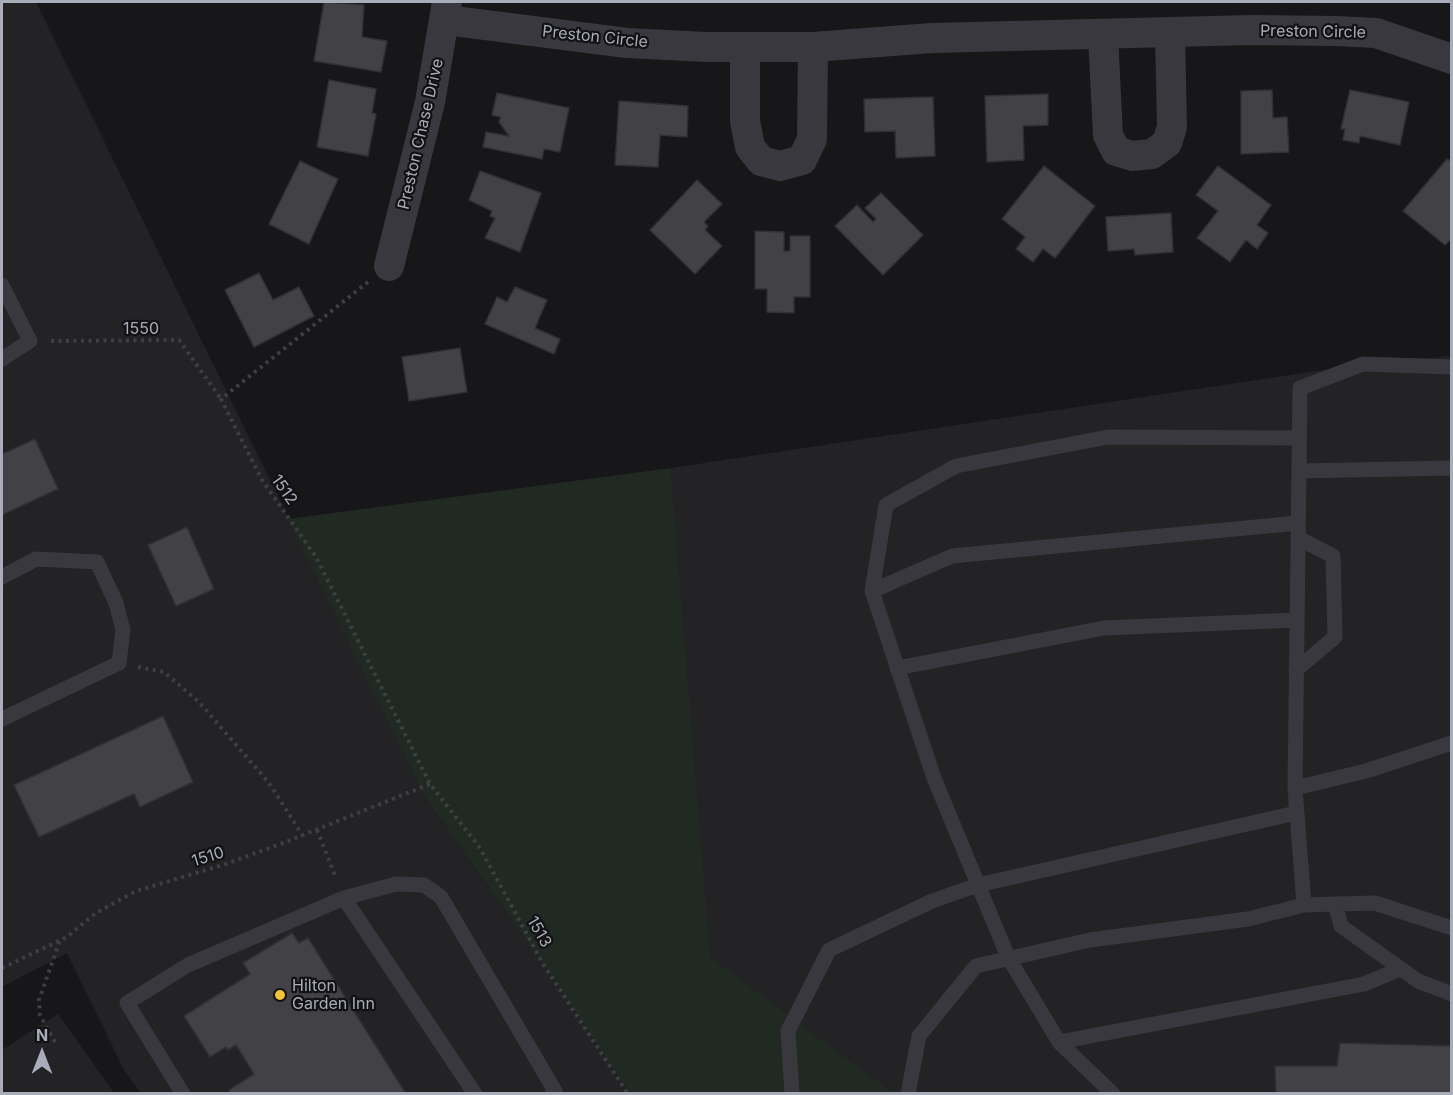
<!DOCTYPE html>
<html>
<head>
<meta charset="utf-8">
<style>
	body { margin:0 }
	#map { position:relative; width:1453px; height:1095px; overflow:hidden; background:#171719; font-family:Inter,sans-serif }
	canvas { display:block }
	.frame { position:absolute; inset:0; border:3px solid #a9acb9; pointer-events:none }
	.north { position:absolute; left:12px; top:1023px; width:60px; height:60px; -webkit-text-stroke:4px #121214; paint-order:stroke; rotate:0deg; font-size:16px; font-weight:700; line-height:24px; text-align:center; color:#a9acb9 }
	.north::after { content:''; display:block; margin:auto; width:21px; height:27px; background:#a9acb9; clip-path:polygon(50% 0,100% 100%,50% 72%,0 100%) }
</style>
</head>
<body>
<div id="map">
<canvas width="1453" height="1095"></canvas>
<div class="frame"></div>
<div class="north">N</div>
</div>
<script>
const ctx = document.querySelector('canvas').getContext('2d');
ctx.lineJoin = 'round';
function fill(path, color) { ctx.fillStyle = color; ctx.fill(path, 'evenodd'); }
const toPath = rows => new Path2D(rows.map(r => 'M' + r).join(''));
function stroke(path, color, width, dash) { ctx.strokeStyle = color; ctx.lineWidth = width; ctx.lineCap = dash ? 'butt' : 'round'; ctx.setLineDash(dash || []); ctx.stroke(path); }
function label(font, color, halo, rows, align = 'center') {
  ctx.font = font + ' Inter,sans-serif'; ctx.lineWidth = 4.5; ctx.setLineDash([]); ctx.textBaseline = 'middle'; ctx.strokeStyle = halo; ctx.fillStyle = color; for (const [text, x, y, turn = 0] of rows) {
    ctx.save(); ctx.translate(x, y); ctx.rotate((+turn || 0) * Math.PI / 180); ctx.textAlign = isNaN(turn) ? turn : align; if (halo) ctx.strokeText(text, 0, 0); ctx.fillText(text, 0, 0); ctx.restore();
  }
}
const built = toPath([
	[2,2,36,2,425,797,543,964,630,1093,141,1093,124,1070,67,953,2,987],
	[1451,356,1451,1093,894,1093,709,957,671,468,1363,364],
	[58,1014,114,1093,2,1093,2,1050]
]);
const green = toPath([
	[671,468,710,957,894,1093,630,1093,543,964,425,797,288,519]
]);
const building = toPath([
	[324,2,364,5,362,37,387,41,381,72,314,61,324,2],
	[329,80,376,89,372,113,376,114,368,156,317,147,329,80],
	[1272,90,1273,118,1287,117,1289,152,1241,154,1241,91,1272,90],
	[1350,90,1409,102,1400,145,1360,136,1359,143,1343,140,1345,129,1341,129,1350,90],
	[497,93,569,108,560,152,544,149,542,159,483,147,486,132,509,136,499,122,501,117,492,115,497,93],
	[1048,94,1048,125,1023,126,1024,160,987,162,985,96,1048,94],
	[933,97,935,156,896,158,895,131,865,132,864,99,933,97],
	[619,101,688,106,687,137,660,135,658,167,615,165,619,101],
	[1447,159,1452,162,1452,238,1445,245,1403,211,1447,159],
	[300,161,338,179,309,244,269,224,300,161],
	[1044,166,1095,206,1055,258,1043,249,1033,262,1016,249,1025,237,1002,219,1044,166],
	[1218,166,1271,205,1257,225,1268,233,1257,249,1246,240,1230,262,1197,238,1218,211,1196,195,1218,166],
	[480,171,541,193,520,252,485,238,495,218,490,216,492,211,469,200,480,171],
	[697,180,722,204,704,222,708,226,705,230,722,246,695,274,650,230,697,180],
	[881,193,923,235,883,275,835,226,857,205,873,222,876,219,865,208,881,193],
	[1171,213,1173,252,1135,255,1134,249,1108,251,1106,217,1171,213],
	[755,231,784,232,784,251,790,251,790,236,810,236,810,297,794,297,794,313,767,312,767,289,755,289,755,231],
	[259,273,273,300,299,287,314,316,254,347,225,290,259,273],
	[515,287,547,300,535,328,560,339,554,354,485,324,497,297,507,302,515,287],
	[460,348,467,392,409,401,402,357,460,348],
	[35,439,58,489,2,515,2,454,35,439],
	[187,527,214,589,176,606,148,545,187,527],
	[163,716,193,782,140,807,134,794,39,837,14,785,163,716],
	[292,933,299,943,308,938,406,1094,231,1094,229,1090,254,1074,236,1045,228,1050,226,1047,210,1057,184,1016,250,974,243,963,292,933],
	[1340,1043,1452,1046,1452,1094,1276,1094,1275,1066,1337,1066,1340,1043]
]);
const path = toPath([
	[368,282,221,399,262,480,316,557,430,784,480,848,543,964,628,1094],
	[51,341,179,340,221,399],
	[138,667,164,672,199,702,269,783,303,836],
	[317,830,336,878],
	[2,968,67,937,96,913,136,891,226,864,283,843,430,784],
	[55,1042,40,1015,39,1000,60,940]
]);
const lane = toPath([
	[2,285,30,341,2,359],
	[1299,471,1452,468],
	[2,577,36,559,97,562,116,603,123,630,119,663,2,719],
	[872,591,952,556,1298,523],
	[897,668,1104,628,1297,620],
	[1296,670,1335,637,1333,556,1298,538],
	[1295,788,1366,771,1452,743],
	[344,898,396,884,424,885,441,897,555,1091,552,1094],
	[1335,904,1375,903,1452,928],
	[1304,905,1295,788,1300,388,1363,364,1452,367],
	[1059,1042,1364,984,1400,969],
	[183,1094,127,1003,188,965,344,898,475,1094],
	[792,1094,788,1031,829,950,932,901,978,885,1296,813],
	[908,1094,919,1036,976,966,1090,940,1248,919,1304,905,1335,904,1341,926,1418,981,1452,994],
	[1113,1094,1059,1042,1008,957,934,778,872,591,886,505,956,466,1108,437,1299,438]
]);
const street = toPath([
	[446,20,627,43,706,47,813,47,932,38,1252,30,1336,31,1376,33,1452,59],
	[1103,35,1108,135,1116,151,1132,156,1152,154,1167,143,1172,127,1170,33],
	[745,47,745,121,750,147,761,161,780,166,802,160,812,139,813,47],
	[389,266,430,102,447,2]
]);
const markers = [
	[280,995,6,"#f1c437"]
];
const streetNames = [
	["Preston Circle",1313,32,1],
	["Preston Circle",595,37,6],
	["Preston Chase Drive",421,134,-77],
	["1550",141,329],
	["1512",284,490,55],
	["1510",208,857,-17],
	["1513",539,932,60]
];
const poiNames = [
	["Hilton",292,986],
	["Garden Inn",292,1004]
];
fill(built, '#232326');
fill(green, '#212923');
fill(building, '#414146');
stroke(building, '#313135', 1.5);
stroke(path, '#3e3f45', 4, [3, 4.5]);
stroke(lane, '#38383e', 15);
stroke(street, '#38383e', 30);
for (const [x, y, r, color] of markers) { const dot = new Path2D(); dot.arc(x, y, r, 0, 2 * Math.PI); ctx.fillStyle = color; ctx.fill(dot); stroke(dot, '#121214', 2); }
label('16px', '#a9acb9', '#121214', streetNames);
label('16px', '#a9acb9', '#121214', poiNames, 'left');
</script>
</body>
</html>
